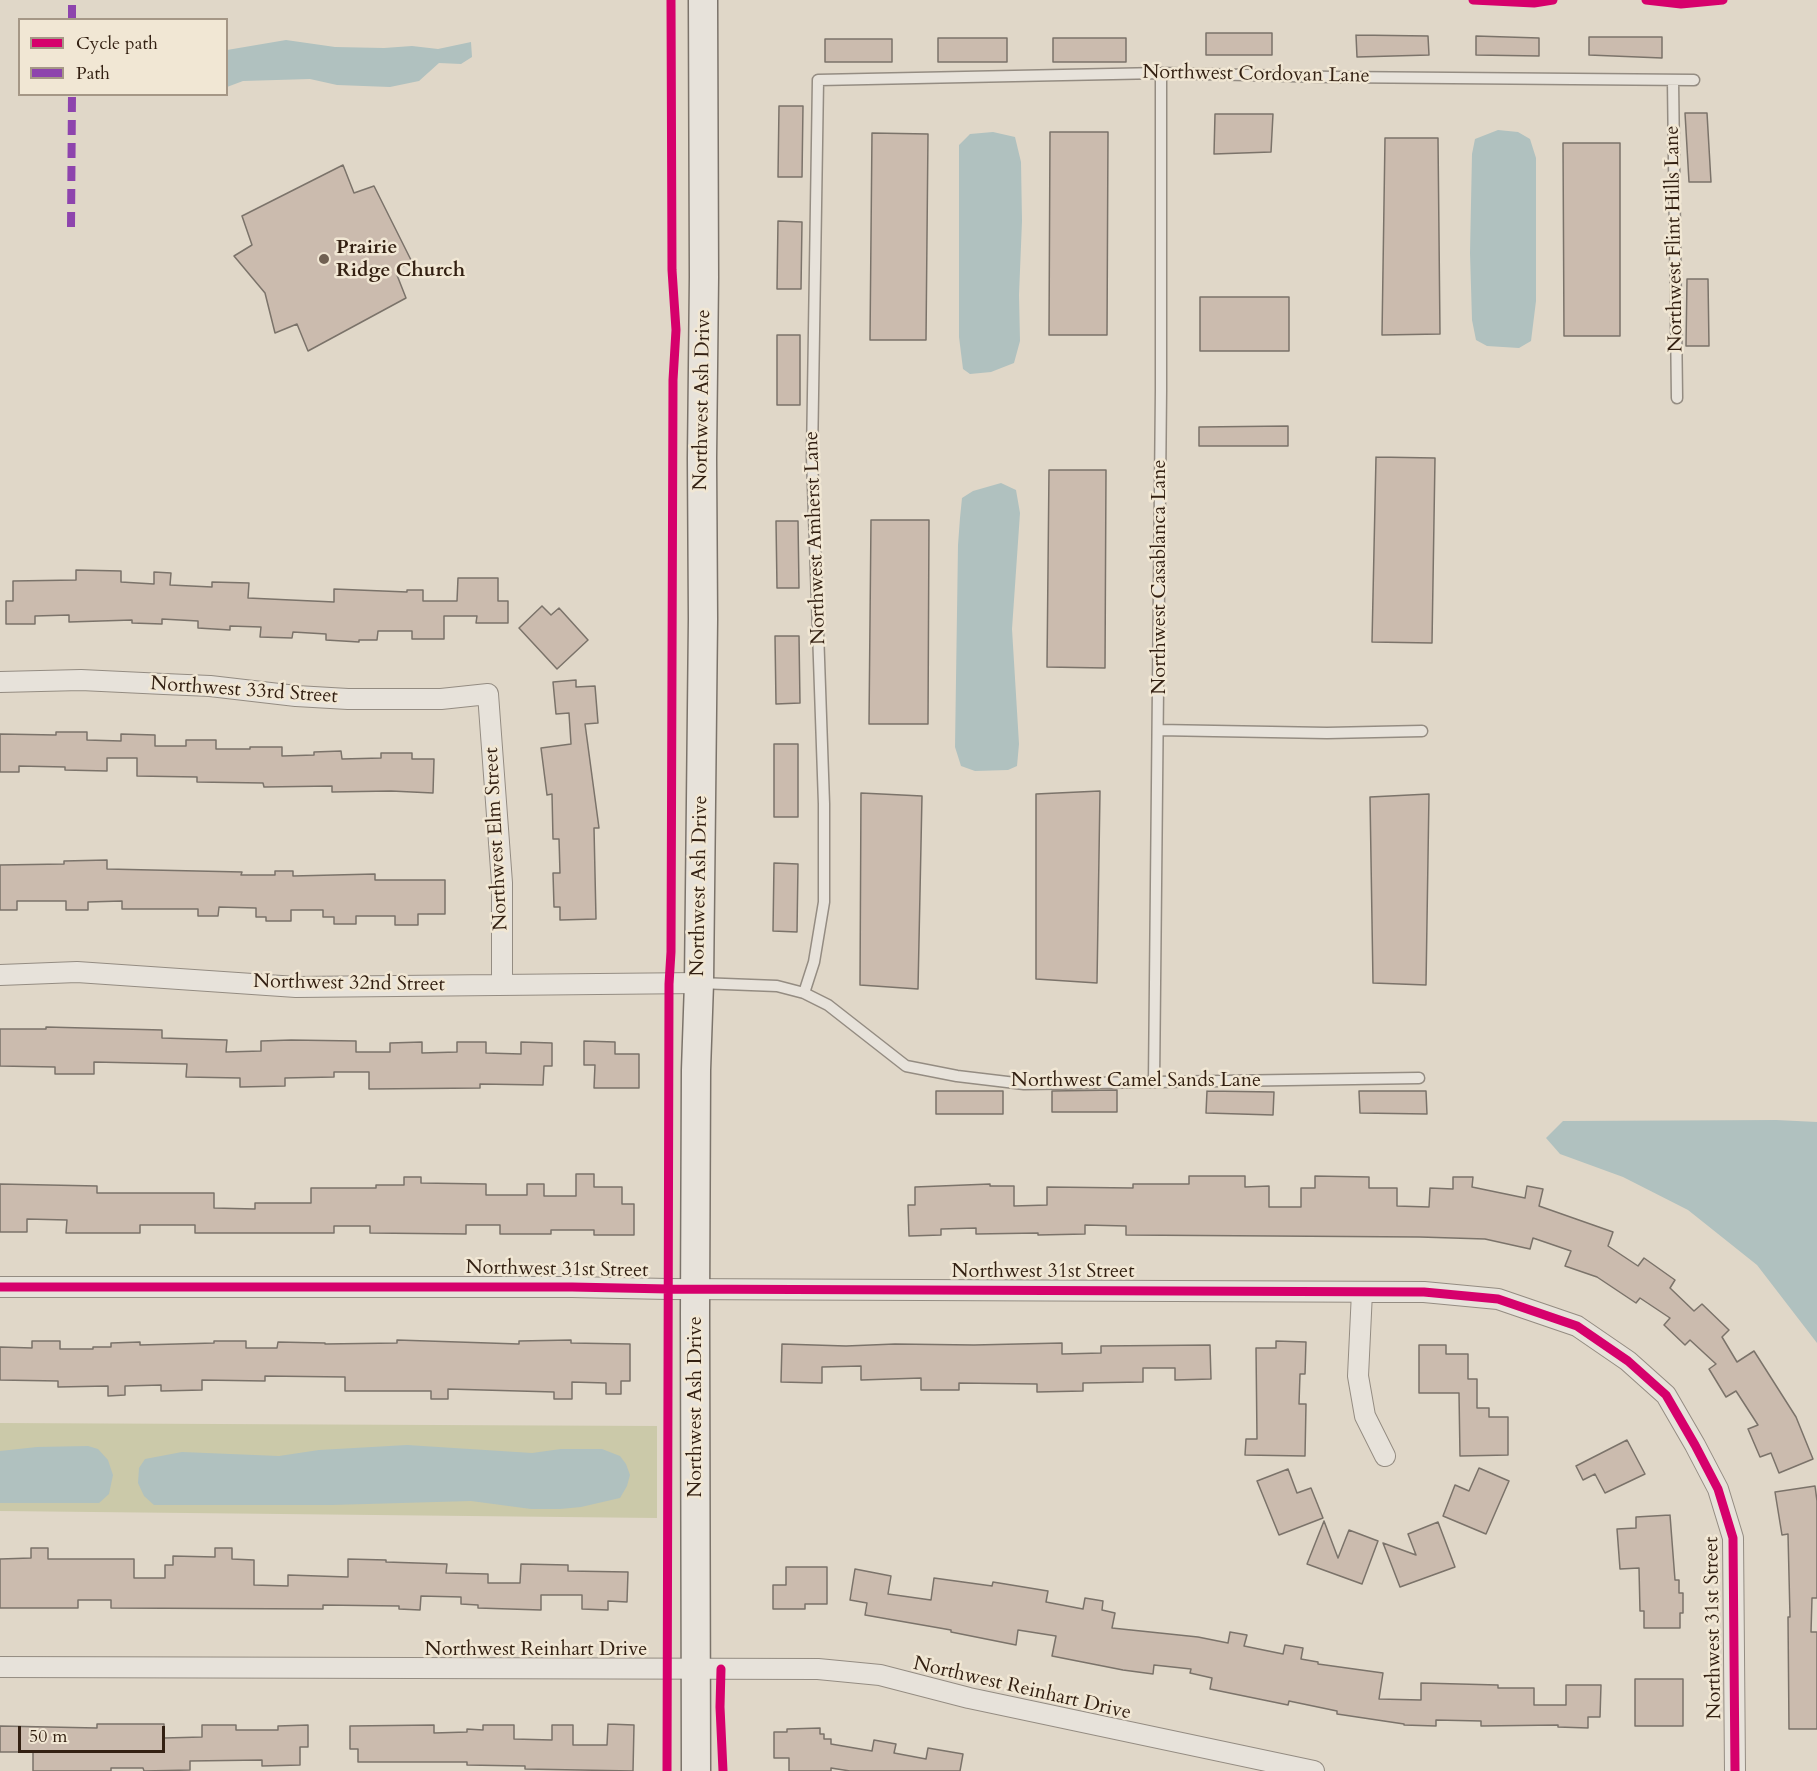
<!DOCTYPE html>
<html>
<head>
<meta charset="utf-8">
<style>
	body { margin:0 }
	#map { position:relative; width:1817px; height:1771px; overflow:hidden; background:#e0d7c8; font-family:Cardo,serif }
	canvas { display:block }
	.legend { position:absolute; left:18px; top:18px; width:210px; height:78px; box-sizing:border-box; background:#f1e7d4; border:2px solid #a59786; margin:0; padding:8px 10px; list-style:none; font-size:18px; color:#332012 }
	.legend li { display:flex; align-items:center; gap:12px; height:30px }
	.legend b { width:30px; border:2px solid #a59786 }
	.scale { position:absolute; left:18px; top:1726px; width:147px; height:27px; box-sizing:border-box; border:3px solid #332012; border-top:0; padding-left:8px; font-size:18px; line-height:21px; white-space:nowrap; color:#332012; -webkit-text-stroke:4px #f1e7d4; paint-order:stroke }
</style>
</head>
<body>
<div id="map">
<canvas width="1817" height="1771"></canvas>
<ul class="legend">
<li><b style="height:8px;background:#d6006c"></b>Cycle path</li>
<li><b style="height:8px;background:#8e44ad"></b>Path</li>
</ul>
<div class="scale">50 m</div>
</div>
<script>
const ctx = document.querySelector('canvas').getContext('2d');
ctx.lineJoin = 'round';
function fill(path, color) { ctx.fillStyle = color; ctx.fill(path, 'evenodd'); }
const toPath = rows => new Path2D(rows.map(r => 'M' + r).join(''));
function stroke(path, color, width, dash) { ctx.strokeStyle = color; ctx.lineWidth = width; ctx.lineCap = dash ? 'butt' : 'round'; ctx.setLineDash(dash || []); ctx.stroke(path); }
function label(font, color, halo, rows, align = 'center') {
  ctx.font = font + ' Cardo,serif'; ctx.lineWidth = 5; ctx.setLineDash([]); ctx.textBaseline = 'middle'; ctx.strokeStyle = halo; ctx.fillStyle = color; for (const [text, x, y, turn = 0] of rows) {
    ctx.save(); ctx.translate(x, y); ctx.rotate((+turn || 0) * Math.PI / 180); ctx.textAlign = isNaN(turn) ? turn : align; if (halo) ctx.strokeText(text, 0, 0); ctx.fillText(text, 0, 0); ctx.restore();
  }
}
const green = toPath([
	[0,1423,657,1426,657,1518,0,1511]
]);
const water = toPath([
	[286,40,335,47,384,48,412,46,438,49,471,42,472,57,461,64,439,63,419,81,390,87,337,85,310,79,243,81,227,87,227,50],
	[1498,130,1518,132,1530,139,1536,158,1536,301,1531,341,1519,348,1487,346,1476,340,1472,320,1470,253,1472,154,1475,139],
	[993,132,1015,137,1021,162,1022,221,1019,295,1020,341,1014,363,991,372,970,374,963,369,959,337,959,145,970,134],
	[1001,483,1016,490,1020,513,1012,629,1019,744,1017,766,1008,770,975,771,961,766,955,747,958,545,960,518,962,498,973,491],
	[1776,1120,1817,1122,1817,1343,1757,1265,1688,1210,1623,1177,1560,1154,1546,1138,1563,1121],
	[407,1445,532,1453,561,1449,602,1449,620,1456,626,1464,630,1475,627,1486,620,1498,581,1507,560,1509,531,1509,471,1501,332,1505,154,1505,144,1496,138,1483,139,1468,145,1459,182,1452,279,1456,319,1450],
	[88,1446,98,1449,108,1460,113,1475,109,1494,99,1503,0,1503,0,1451,37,1447]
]);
const building = toPath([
	[1206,33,1272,33,1272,55,1206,55,1206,33],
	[1356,35,1428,36,1429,55,1357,57,1356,35],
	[1476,36,1539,38,1539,56,1476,55,1476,36],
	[1589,37,1662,37,1662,58,1589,55,1589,37],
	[938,38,1007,38,1007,62,938,62,938,38],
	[1053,38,1126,38,1126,62,1053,62,1053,38],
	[825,39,892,39,892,62,825,62,825,39],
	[779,106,803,106,802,177,778,177,779,106],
	[1685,113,1707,113,1711,182,1689,182,1685,113],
	[1215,114,1273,114,1271,152,1214,154,1215,114],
	[1050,132,1108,132,1107,335,1049,335,1050,132],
	[872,133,928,134,926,340,870,340,872,133],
	[1385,138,1438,138,1440,334,1382,335,1385,138],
	[1563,143,1620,143,1620,336,1564,336,1563,143],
	[343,165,354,193,374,186,412,262,395,270,406,298,308,351,297,324,275,333,265,293,234,256,252,245,242,216,343,165],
	[778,221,802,222,801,289,777,289,778,221],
	[1687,279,1708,279,1709,346,1686,346,1687,279],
	[1200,297,1289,297,1289,351,1200,351,1200,297],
	[777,335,800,335,800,405,777,405,777,335],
	[1288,426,1288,446,1199,446,1199,427,1288,426],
	[1376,457,1435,458,1432,643,1372,642,1376,457],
	[1049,470,1106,470,1105,668,1047,667,1049,470],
	[871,520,929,520,928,724,869,724,871,520],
	[776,521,798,521,799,588,777,588,776,521],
	[76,570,121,571,121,582,154,584,154,572,171,573,170,585,212,587,212,582,249,583,248,598,334,602,334,589,407,592,407,590,423,590,423,601,457,601,458,578,498,578,498,601,508,601,508,623,476,623,477,616,444,616,444,639,412,639,412,631,378,631,377,640,359,640,359,642,326,640,326,634,293,632,292,638,260,637,261,627,230,626,230,630,198,628,198,621,162,619,162,624,132,623,132,620,69,622,69,615,35,616,35,624,6,624,6,601,13,601,13,581,76,580,76,570],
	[542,606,551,615,559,608,588,640,557,669,519,628,542,606],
	[775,636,799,636,800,703,776,704,775,636],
	[576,680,576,687,595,686,598,723,585,724,599,828,594,828,596,919,560,920,560,907,554,907,553,873,560,873,559,839,553,839,552,794,547,795,541,748,571,744,569,713,556,714,553,682,576,680],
	[56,732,87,732,87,740,121,741,121,734,155,735,155,746,186,746,186,740,216,740,216,749,250,749,250,747,282,747,282,756,314,755,314,752,341,751,342,759,381,758,381,753,412,753,412,759,434,759,433,793,391,791,332,792,332,786,264,787,263,783,197,782,197,777,137,776,137,758,107,758,107,771,65,770,65,767,19,766,19,772,0,772,0,734,56,735,56,732],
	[774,744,798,744,798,817,774,817,774,744],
	[1100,791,1097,983,1036,979,1036,794,1100,791],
	[861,793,922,796,918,989,860,985,861,793],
	[1429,794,1426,985,1373,983,1370,797,1429,794],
	[107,860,107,869,242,872,241,875,275,875,275,871,293,871,293,876,375,874,375,880,445,880,445,914,418,914,418,925,395,925,395,916,356,916,356,924,334,924,334,917,323,917,323,910,291,910,291,921,266,921,266,917,256,917,256,908,219,907,218,916,198,916,198,909,122,909,122,901,88,902,88,910,66,910,66,901,17,901,17,910,0,910,0,865,64,864,64,861,107,860],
	[774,863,798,864,797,932,773,931,774,863],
	[46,1027,162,1030,162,1038,227,1040,226,1052,261,1051,261,1041,291,1040,356,1041,356,1052,390,1052,390,1043,422,1042,422,1053,457,1052,457,1042,486,1042,486,1053,521,1054,521,1042,552,1043,552,1066,544,1066,543,1085,480,1084,480,1088,369,1089,369,1072,334,1072,334,1077,285,1078,285,1086,240,1087,240,1078,186,1077,187,1064,94,1062,94,1074,55,1074,55,1067,0,1066,0,1029,46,1029,46,1027],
	[584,1041,615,1042,615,1054,639,1054,639,1088,594,1088,595,1065,584,1065,584,1041],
	[1117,1090,1117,1112,1052,1112,1052,1091,1117,1090],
	[936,1091,1003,1091,1003,1114,936,1114,936,1091],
	[1207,1091,1274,1092,1273,1115,1206,1113,1207,1091],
	[1359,1091,1426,1091,1427,1114,1360,1113,1359,1091],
	[576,1174,594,1174,594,1187,622,1187,622,1204,634,1204,634,1235,594,1235,594,1230,551,1230,551,1234,500,1234,500,1225,466,1225,466,1234,370,1233,370,1226,334,1226,334,1233,195,1233,195,1225,140,1225,140,1233,66,1233,67,1220,27,1219,27,1232,0,1232,0,1184,97,1186,97,1193,214,1193,214,1208,255,1209,255,1203,311,1203,311,1188,376,1188,376,1185,404,1185,404,1177,421,1177,421,1183,486,1184,486,1195,527,1195,527,1184,544,1184,544,1196,576,1196,576,1174],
	[1189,1176,1245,1176,1245,1187,1269,1186,1269,1207,1301,1207,1301,1188,1315,1188,1315,1176,1369,1177,1369,1188,1397,1188,1397,1206,1429,1207,1430,1188,1453,1189,1453,1177,1473,1177,1472,1187,1525,1198,1527,1186,1543,1189,1539,1206,1613,1232,1608,1246,1638,1266,1644,1258,1675,1280,1670,1288,1694,1311,1702,1304,1729,1330,1722,1337,1737,1362,1754,1351,1796,1417,1813,1459,1779,1473,1771,1453,1760,1457,1748,1429,1758,1425,1736,1391,1726,1397,1709,1369,1716,1364,1690,1340,1685,1345,1664,1325,1670,1318,1640,1298,1636,1303,1597,1277,1565,1266,1571,1251,1533,1238,1530,1249,1485,1239,1420,1237,1126,1235,1126,1226,1085,1225,1085,1234,1038,1235,1038,1233,976,1234,976,1228,941,1229,941,1235,909,1236,908,1205,915,1205,915,1187,990,1184,990,1186,1014,1186,1014,1206,1047,1205,1047,1187,1133,1188,1133,1184,1189,1184,1189,1176],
	[397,1340,519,1344,519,1341,571,1340,571,1343,630,1344,630,1381,621,1381,621,1394,606,1394,606,1383,572,1382,572,1399,554,1399,554,1392,448,1389,448,1399,431,1399,431,1391,345,1391,345,1377,265,1376,265,1381,202,1380,202,1390,161,1391,161,1385,125,1386,125,1395,108,1396,108,1386,58,1387,58,1381,0,1380,0,1347,32,1348,32,1341,60,1341,60,1349,93,1349,93,1347,111,1347,111,1343,140,1342,140,1345,214,1343,214,1341,246,1341,246,1348,277,1348,278,1342,325,1343,325,1344,397,1343,397,1340],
	[1276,1341,1306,1342,1305,1374,1300,1374,1299,1404,1306,1404,1305,1456,1245,1455,1246,1439,1257,1439,1256,1348,1276,1348,1276,1341],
	[1062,1343,1062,1354,1101,1353,1101,1346,1210,1345,1211,1379,1175,1380,1175,1368,1143,1368,1143,1382,1083,1383,1083,1391,1037,1392,1037,1384,959,1383,959,1390,921,1390,921,1378,861,1380,861,1366,822,1367,822,1383,781,1382,782,1344,846,1346,895,1344,974,1345,1062,1343],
	[1419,1345,1446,1345,1446,1354,1468,1354,1468,1379,1477,1379,1477,1408,1489,1408,1489,1417,1508,1417,1508,1455,1460,1456,1459,1393,1419,1393,1419,1345],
	[1627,1440,1645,1474,1605,1493,1595,1474,1583,1480,1576,1466,1627,1440],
	[1479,1468,1509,1481,1486,1534,1443,1516,1455,1485,1469,1491,1479,1468],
	[1288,1469,1297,1493,1311,1488,1323,1518,1279,1535,1257,1481,1288,1469],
	[1815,1486,1817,1501,1817,1598,1812,1598,1811,1632,1817,1632,1817,1729,1789,1729,1788,1617,1790,1617,1788,1534,1782,1535,1775,1492,1815,1486],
	[1670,1515,1675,1580,1679,1580,1679,1593,1683,1593,1683,1613,1680,1613,1680,1628,1644,1628,1644,1611,1640,1611,1639,1568,1620,1569,1617,1529,1636,1528,1636,1517,1670,1515],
	[1324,1521,1338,1558,1349,1530,1378,1541,1362,1584,1307,1564,1324,1521],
	[1438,1522,1455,1567,1400,1587,1383,1543,1416,1555,1408,1534,1438,1522],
	[31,1548,48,1548,48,1559,134,1559,134,1578,165,1578,165,1565,173,1565,173,1556,215,1557,215,1548,232,1548,232,1559,254,1560,254,1585,288,1586,288,1575,348,1577,348,1559,386,1560,386,1562,447,1564,446,1573,488,1574,488,1583,520,1583,521,1564,568,1565,568,1571,628,1572,627,1602,608,1601,608,1610,582,1609,582,1595,541,1595,541,1610,478,1608,478,1605,461,1604,461,1597,421,1596,420,1610,399,1609,399,1606,323,1605,323,1609,111,1608,111,1600,78,1600,78,1608,0,1608,0,1559,31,1558,31,1548],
	[786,1567,827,1567,827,1604,805,1604,805,1609,773,1609,773,1585,786,1585,786,1567],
	[855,1569,891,1576,888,1594,931,1600,934,1578,992,1586,993,1582,1048,1591,1046,1602,1083,1609,1085,1598,1103,1601,1102,1610,1115,1613,1112,1628,1198,1637,1228,1643,1230,1632,1247,1635,1244,1646,1283,1654,1285,1645,1303,1648,1301,1659,1318,1662,1318,1664,1383,1673,1379,1699,1421,1700,1421,1683,1498,1685,1498,1688,1534,1688,1534,1705,1566,1705,1566,1685,1601,1685,1600,1717,1588,1717,1588,1728,1558,1727,1558,1725,1481,1726,1481,1721,1436,1720,1436,1726,1404,1725,1404,1724,1337,1714,1337,1711,1289,1701,1288,1705,1210,1689,1212,1678,1190,1673,1191,1669,1154,1665,1153,1674,1123,1670,1052,1656,1056,1636,1018,1630,1016,1645,951,1632,951,1630,865,1615,867,1603,850,1600,855,1569],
	[1635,1679,1683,1679,1683,1726,1635,1726,1635,1679],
	[97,1724,164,1724,164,1738,202,1737,202,1725,236,1725,236,1730,278,1730,278,1726,308,1725,308,1747,300,1747,300,1765,262,1766,262,1760,190,1761,190,1770,144,1771,143,1768,111,1768,111,1771,33,1771,33,1752,0,1752,0,1726,97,1728,97,1724],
	[608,1724,634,1725,633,1771,525,1769,525,1766,467,1765,467,1762,358,1762,358,1749,350,1749,350,1726,434,1725,434,1733,467,1732,467,1729,483,1730,483,1725,514,1725,514,1739,552,1740,552,1725,573,1725,573,1745,607,1745,608,1724],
	[820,1728,820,1734,824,1734,824,1739,831,1739,831,1744,872,1751,874,1740,896,1744,894,1753,926,1759,928,1748,963,1754,960,1771,850,1771,831,1768,831,1771,789,1771,789,1758,774,1758,774,1732,787,1732,787,1729,820,1728]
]);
const lane = toPath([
	[1673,80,1677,398],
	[1158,730,1327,733,1422,731],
	[699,983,777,986,804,993,828,1005,906,1066,957,1076,1024,1084,1419,1078],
	[804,993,814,962,824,902,824,804,812,457,818,80,1161,73,1331,77,1694,80],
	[1154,1082,1161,390,1161,73]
]);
const street = toPath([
	[0,682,81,680,164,684,210,686,296,696,348,699,441,699,488,694,502,883,502,985],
	[0,975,77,972,296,987,699,983],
	[0,1287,572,1287,668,1289,1424,1292,1498,1299,1577,1326,1628,1361,1666,1395,1695,1445,1718,1489,1733,1538,1735,1771],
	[1362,1292,1358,1376,1365,1416,1385,1456],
	[0,1667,818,1669,880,1675,969,1698,1314,1771]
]);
const secondary = toPath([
	[696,1771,695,1313,696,1070,699,983,703,619,702,458,704,277,703,0]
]);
const quiet = toPath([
	[72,20,72,0],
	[71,227,72,94]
]);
const cycleway = toPath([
	[1473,0,1534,3,1553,0],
	[1646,0,1681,4,1723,0],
	[0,1287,572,1287,668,1289,1424,1292,1498,1299,1577,1326,1628,1361,1666,1395,1695,1445,1718,1489,1733,1538,1735,1771],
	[721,1669,720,1707,723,1771],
	[667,1771,669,984,671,952,673,380,676,330,672,270,671,0]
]);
const markers = [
	[324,259,6,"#706052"]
];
const streetNames = [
	["Northwest Cordovan Lane",1256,75,1],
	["Northwest Flint Hills Lane",1675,239,-91],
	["Northwest Ash Drive",703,400,-89],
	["Northwest Amherst Lane",816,538,-92],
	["Northwest Casablanca Lane",1160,577,-90],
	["Northwest 33rd Street",244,691,4],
	["Northwest Elm Street",497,839,-93],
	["Northwest Ash Drive",700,886,-89],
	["Northwest 32nd Street",349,984,1],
	["Northwest Camel Sands Lane",1136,1081],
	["Northwest 31st Street",557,1270,1],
	["Northwest 31st Street",1043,1272],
	["Northwest Ash Drive",696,1407,-90],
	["Northwest 31st Street",1714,1628,-91],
	["Northwest Reinhart Drive",536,1650],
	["Northwest Reinhart Drive",1022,1689,13]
];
const poiNames = [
	["Prairie",336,248],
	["Ridge Church",336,271]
];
fill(green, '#cbc9a9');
fill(water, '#b0c1bf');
fill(building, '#cbbbae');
stroke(building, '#7b736a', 1.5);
stroke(lane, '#948c82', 13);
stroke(street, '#948c82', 22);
stroke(secondary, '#7b736a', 31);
stroke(lane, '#e7e2da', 10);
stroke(street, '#e7e2da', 20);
stroke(secondary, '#e7e2da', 28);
stroke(quiet, '#8e44ad', 8, [15, 8]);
stroke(cycleway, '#d6006c', 9);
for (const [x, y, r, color] of markers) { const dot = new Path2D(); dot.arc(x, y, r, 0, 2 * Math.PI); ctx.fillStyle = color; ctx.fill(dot); stroke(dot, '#f1e7d4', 2); }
label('20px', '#332012', '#f1e7d4', streetNames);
label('bold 20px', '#332012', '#f1e7d4', poiNames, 'left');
</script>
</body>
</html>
